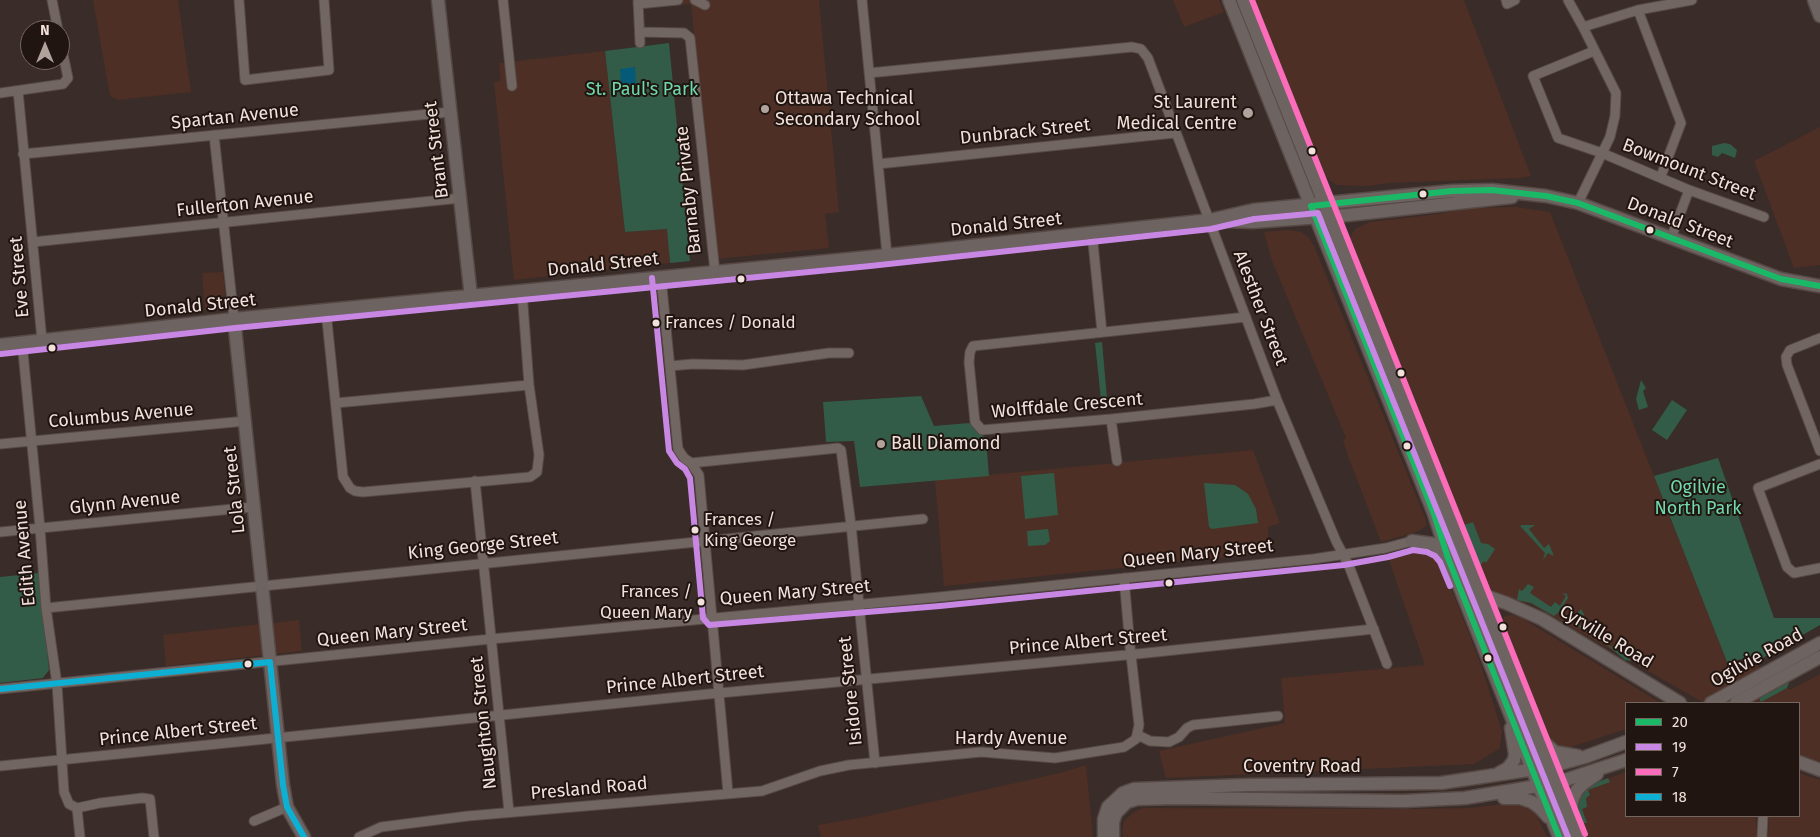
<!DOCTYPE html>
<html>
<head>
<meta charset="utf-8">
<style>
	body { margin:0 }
	#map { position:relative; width:1820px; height:837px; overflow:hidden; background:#3a2c28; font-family:"Fira Sans",sans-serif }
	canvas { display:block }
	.legend { position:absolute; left:1625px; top:702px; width:175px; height:115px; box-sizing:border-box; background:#201511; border:1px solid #746762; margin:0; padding:6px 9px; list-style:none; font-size:15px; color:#f2e1db }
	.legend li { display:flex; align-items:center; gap:10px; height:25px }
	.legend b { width:25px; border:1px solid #746762 }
	.north { position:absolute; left:20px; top:20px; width:50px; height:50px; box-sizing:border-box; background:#201511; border:1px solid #746762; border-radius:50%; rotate:0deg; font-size:14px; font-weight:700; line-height:20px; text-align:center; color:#f2e1db }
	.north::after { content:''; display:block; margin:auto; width:18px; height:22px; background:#b2a29c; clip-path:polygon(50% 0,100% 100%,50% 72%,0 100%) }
</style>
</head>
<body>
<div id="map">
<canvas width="1820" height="837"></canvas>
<ul class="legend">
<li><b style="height:6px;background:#1ab867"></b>20</li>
<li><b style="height:6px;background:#c787e3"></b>19</li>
<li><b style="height:6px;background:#fb6dba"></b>7</li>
<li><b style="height:6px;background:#0dafd3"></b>18</li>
</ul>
<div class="north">N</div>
</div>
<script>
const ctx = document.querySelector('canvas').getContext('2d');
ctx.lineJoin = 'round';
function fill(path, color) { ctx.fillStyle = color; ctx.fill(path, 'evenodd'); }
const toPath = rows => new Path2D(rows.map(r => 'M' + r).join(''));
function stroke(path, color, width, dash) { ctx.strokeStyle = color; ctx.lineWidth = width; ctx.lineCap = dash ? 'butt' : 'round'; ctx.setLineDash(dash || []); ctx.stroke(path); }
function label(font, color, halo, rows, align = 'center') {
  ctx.font = font + ' "Fira Sans",sans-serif'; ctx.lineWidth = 4; ctx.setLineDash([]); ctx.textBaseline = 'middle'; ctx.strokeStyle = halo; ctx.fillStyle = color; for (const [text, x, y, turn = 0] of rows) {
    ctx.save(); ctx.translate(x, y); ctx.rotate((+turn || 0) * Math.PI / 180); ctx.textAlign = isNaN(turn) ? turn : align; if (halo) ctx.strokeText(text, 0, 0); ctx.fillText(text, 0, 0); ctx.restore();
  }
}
const built = toPath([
	[93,0,178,0,191,92,118,100,110,96],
	[668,0,819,0,839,212,825,214,829,248,716,259,691,4,668,6],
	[1173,0,1219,0,1224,12,1184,27],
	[1249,0,1464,0,1531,176,1518,178,1389,183,1368,186,1336,185,1320,172],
	[605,51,625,232,668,229,670,263,514,280,494,82,501,81,499,63],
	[1820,127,1820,265,1794,268,1754,161],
	[1516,207,1550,212,1727,662,1748,658,1790,690,1820,674,1820,762,1799,754,1799,703,1704,703,1531,604,1496,595,1490,592,1358,265,1349,239,1355,229,1370,222,1439,214,1467,208],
	[1288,230,1301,232,1309,238,1315,248,1424,515,1427,525,1419,531,1381,542,1348,456,1343,440,1346,438,1272,261,1264,232],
	[223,272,226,304,224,309,205,311,202,273],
	[1253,450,1280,523,1268,527,1268,553,944,586,935,480],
	[1426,548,1438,555,1480,662,1502,731,1500,748,1474,764,1166,778,1159,751,1285,723,1281,678,1425,665,1388,557],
	[1511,615,1520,617,1661,703,1626,703,1626,729,1568,748,1549,741,1502,620,1505,616],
	[299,620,302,651,166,666,163,635],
	[1086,765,1093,837,821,837,818,825,859,818,1060,773],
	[1626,772,1626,816,1756,816,1757,837,1587,837,1579,813,1578,807,1581,794,1593,784],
	[1799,773,1820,780,1820,837,1768,837,1769,816,1799,816],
	[1511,803,1521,804,1534,810,1547,837,1123,837,1122,832,1124,821,1133,813,1143,808,1405,809,1471,808]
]);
const green = toPath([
	[669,43,690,261,670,263,667,229,625,232,605,51],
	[1724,143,1730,144,1737,150,1735,158,1722,153,1718,157,1712,155,1712,146],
	[1102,342,1108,409,1102,409,1095,343],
	[1641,380,1646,388,1643,391,1648,407,1639,410,1636,399],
	[921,396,934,426,969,423,986,439,989,476,860,487,854,441,826,442,823,402],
	[1672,400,1687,410,1667,440,1652,430],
	[1718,458,1774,618,1820,618,1820,625,1754,663,1748,658,1727,662,1654,476],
	[1054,473,1058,515,1025,519,1021,476],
	[1204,483,1235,485,1248,494,1256,509,1258,523,1212,529,1209,527],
	[1473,522,1481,543,1488,544,1495,549,1486,563,1484,561,1480,566,1464,525],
	[1522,525,1535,525,1529,529,1544,548,1549,544,1554,556,1548,553,1543,560,1545,553,1520,526],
	[1048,529,1050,541,1045,545,1028,546,1027,531],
	[39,573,49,670,43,678,0,683,0,577],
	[1528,584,1534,587,1530,593,1551,607,1555,602,1560,606,1566,596,1562,593,1567,594,1568,598,1559,612,1554,616,1531,603,1517,600,1519,589,1522,591],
	[1581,609,1584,614,1578,624,1632,661,1634,662,1639,655,1644,657,1637,662,1625,660,1607,645,1576,625,1574,618],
	[1786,683,1789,683,1787,688,1761,702,1759,698],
	[1608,778,1610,782,1588,790,1590,795,1586,798,1587,807,1582,809,1587,823,1582,823,1578,807,1581,794,1593,784]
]);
const water = toPath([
	[635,67,636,84,621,85,620,69]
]);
const street = toPath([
	[52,0,58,30],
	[239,0,245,80,329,70,324,0],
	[503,0,512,86],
	[638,0,640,43],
	[695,0,705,5],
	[862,0,887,255],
	[1506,0,1507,4,1515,0],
	[1568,0,1583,27,1616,93,1615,116,1610,137,1578,203],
	[638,4,678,0],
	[1638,10,1681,123,1661,176],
	[1583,27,1638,10,1692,0],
	[640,32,684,33,690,38,715,272],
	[1594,51,1533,76,1558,138,1602,153,1689,190,1764,217],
	[869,73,1132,47,1141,49,1148,58,1277,400,1336,541,1349,566,1387,664],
	[18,91,42,340],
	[0,93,63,84,68,78,60,40],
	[214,135,234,319],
	[23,154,450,112],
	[878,164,1175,133],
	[1092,233,1102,332],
	[1671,238,1689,190],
	[33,242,461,198],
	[661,277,678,449,684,458,691,463,699,475,728,793],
	[326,311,343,477,350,488,355,491,363,492,530,477,537,472,539,455,529,385,522,291],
	[1246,317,973,346,970,352,969,362,975,422,982,430,1111,419,1254,404,1277,400],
	[1820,338,1790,350,1786,357,1787,365,1820,451],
	[22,342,40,528,46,608,57,684,64,792,69,804,77,808],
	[670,366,693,364,743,365,829,353,849,353],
	[336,403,529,385],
	[1111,419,1117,461],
	[0,444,246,421],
	[691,463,838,448,841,450,851,525,875,763],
	[1820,464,1758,488,1787,567,1794,573,1820,568],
	[475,481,509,812],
	[0,532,253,507],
	[46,608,923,519],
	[0,689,491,639,939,597,1313,559,1386,548,1412,541],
	[1138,735,1150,741,1169,742,1179,737,1187,728,1193,725,1278,716],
	[0,766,709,694,1137,654,1374,629],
	[77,808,100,803,142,798,150,799,154,837],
	[77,808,80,837],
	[254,821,287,807],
	[359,837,381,827,468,816,762,791,820,771,849,765,981,752,1055,758,1124,747,1136,739,1139,725,1130,647,1124,578],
	[1762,837,1763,816]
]);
const secondary = toPath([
	[438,0,471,297],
	[1229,0,1434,514,1448,558,1559,837],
	[1243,0,1577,837],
	[1814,0,1820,16],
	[1226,221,1253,222,1348,215,1512,197],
	[234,319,283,785,287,807,304,837],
	[0,345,234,319,869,257,1210,220,1253,210,1452,191,1492,190,1546,196,1578,203,1781,279,1820,286],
	[1412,541,1434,544,1447,556],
	[1480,594,1506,603,1542,619,1680,703],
	[1711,703,1820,643],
	[1736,703,1820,657],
	[1540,739,1555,752,1578,756],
	[1799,762,1820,770],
	[1499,773,1508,768,1514,760,1515,754,1511,728],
	[1504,798,1520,798,1532,802,1540,808,1548,817],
	[1569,815,1573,798,1577,790,1584,783,1597,774],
	[1104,837,1104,819,1108,807,1123,793,1134,789,1247,785,1441,783,1549,767,1585,757,1626,742],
	[1113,837,1113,822,1116,813,1127,802,1137,799,1177,798,1404,801,1465,798,1556,783,1626,760]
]);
const bus1 = toPath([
	[1311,206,1434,514,1448,558,1559,837],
	[1311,206,1452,191,1492,190,1546,196,1578,203,1781,279,1820,286]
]);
const bus2 = toPath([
	[652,278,669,451,677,463,685,469,690,478,703,618,709,625,940,606,1344,565,1388,557,1413,550,1427,552,1435,556,1440,562,1450,586],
	[1,354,235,328,870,266,1211,229,1254,219,1318,213,1568,837]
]);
const bus3 = toPath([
	[1252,0,1585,834]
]);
const bus4 = toPath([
	[270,662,283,785,287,807,304,837],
	[0,689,270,662]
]);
const markers = [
	[765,109,5,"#b2a29c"],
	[1248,113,6,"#b2a29c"],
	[1312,151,4.5,"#f2e1db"],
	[1423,194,4.5,"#f2e1db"],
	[1650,230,4.5,"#f2e1db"],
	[741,279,4.5,"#f2e1db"],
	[656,323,4.5,"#f2e1db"],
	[52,348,4.5,"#f2e1db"],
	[1401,373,4.5,"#f2e1db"],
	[881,444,5,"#b2a29c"],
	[1407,446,4.5,"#f2e1db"],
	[695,530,4.5,"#f2e1db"],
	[1169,583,4.5,"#f2e1db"],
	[701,602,4.5,"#f2e1db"],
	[1503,627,4.5,"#f2e1db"],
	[1488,658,4.5,"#f2e1db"],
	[248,664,4.5,"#f2e1db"]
];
const busNames = [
	["Frances / Donald",665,323],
	["Frances /",704,520],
	["King George",704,541],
	["Frances /",692,592,"right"],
	["Queen Mary",692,613,"right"]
];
const parkNames = [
	["St. Paul's Park",642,90],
	["Ogilvie",1698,488],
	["North Park",1698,509]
];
const poiNames = [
	["Ottawa Technical",775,99],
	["Secondary School",775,120],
	["St Laurent",1237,103,"right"],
	["Medical Centre",1237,124,"right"],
	["Ball Diamond",891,444]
];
const streetNames = [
	["Spartan Avenue",235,117,-6],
	["Dunbrack Street",1025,132,-6],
	["Brant Street",437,150,-97],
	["Bowmount Street",1689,170,21],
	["Barnaby Private",689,190,-96],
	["Fullerton Avenue",245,204,-6],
	["Donald Street",1680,223,21],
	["Donald Street",1006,225,-6],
	["Donald Street",603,265,-6],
	["Eve Street",20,277,-95],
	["Donald Street",200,306,-6],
	["Alesther Street",1260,308,69],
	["Wolffdale Crescent",1067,406,-5],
	["Columbus Avenue",121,416,-5],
	["Lola Street",235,490,-96],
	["Glynn Avenue",125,503,-6],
	["King George Street",483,546,-6],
	["Edith Avenue",25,553,-95],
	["Queen Mary Street",1198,554,-6],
	["Queen Mary Street",795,593,-5],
	["Queen Mary Street",392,633,-6],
	["Cyrville Road",1606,637,31],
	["Prince Albert Street",1088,642,-5],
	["Ogilvie Road",1757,658,-29],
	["Prince Albert Street",685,680,-6],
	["Isidore Street",851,691,-96],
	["Naughton Street",484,723,-96],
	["Prince Albert Street",178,732,-6],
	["Hardy Avenue",1011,739],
	["Coventry Road",1302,767],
	["Presland Road",589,789,-5]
];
fill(built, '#4d2f25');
fill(green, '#325c47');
fill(water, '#055b77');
stroke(street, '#574a46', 11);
stroke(secondary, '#574a46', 15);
stroke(street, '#716662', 9);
stroke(secondary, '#6d6361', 12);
stroke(bus1, '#1ab867', 6);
stroke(bus2, '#c787e3', 6);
stroke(bus3, '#fb6dba', 6);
stroke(bus4, '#0dafd3', 6);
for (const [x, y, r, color] of markers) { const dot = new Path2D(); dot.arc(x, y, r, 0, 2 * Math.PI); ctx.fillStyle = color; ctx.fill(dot); stroke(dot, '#201511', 2); }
label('17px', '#f2e1db', '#201511', busNames, 'left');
label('18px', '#70d9aa', '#201511', parkNames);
label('18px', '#f2e1db', '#201511', poiNames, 'left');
label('18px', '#f2e1db', '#201511', streetNames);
</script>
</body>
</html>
